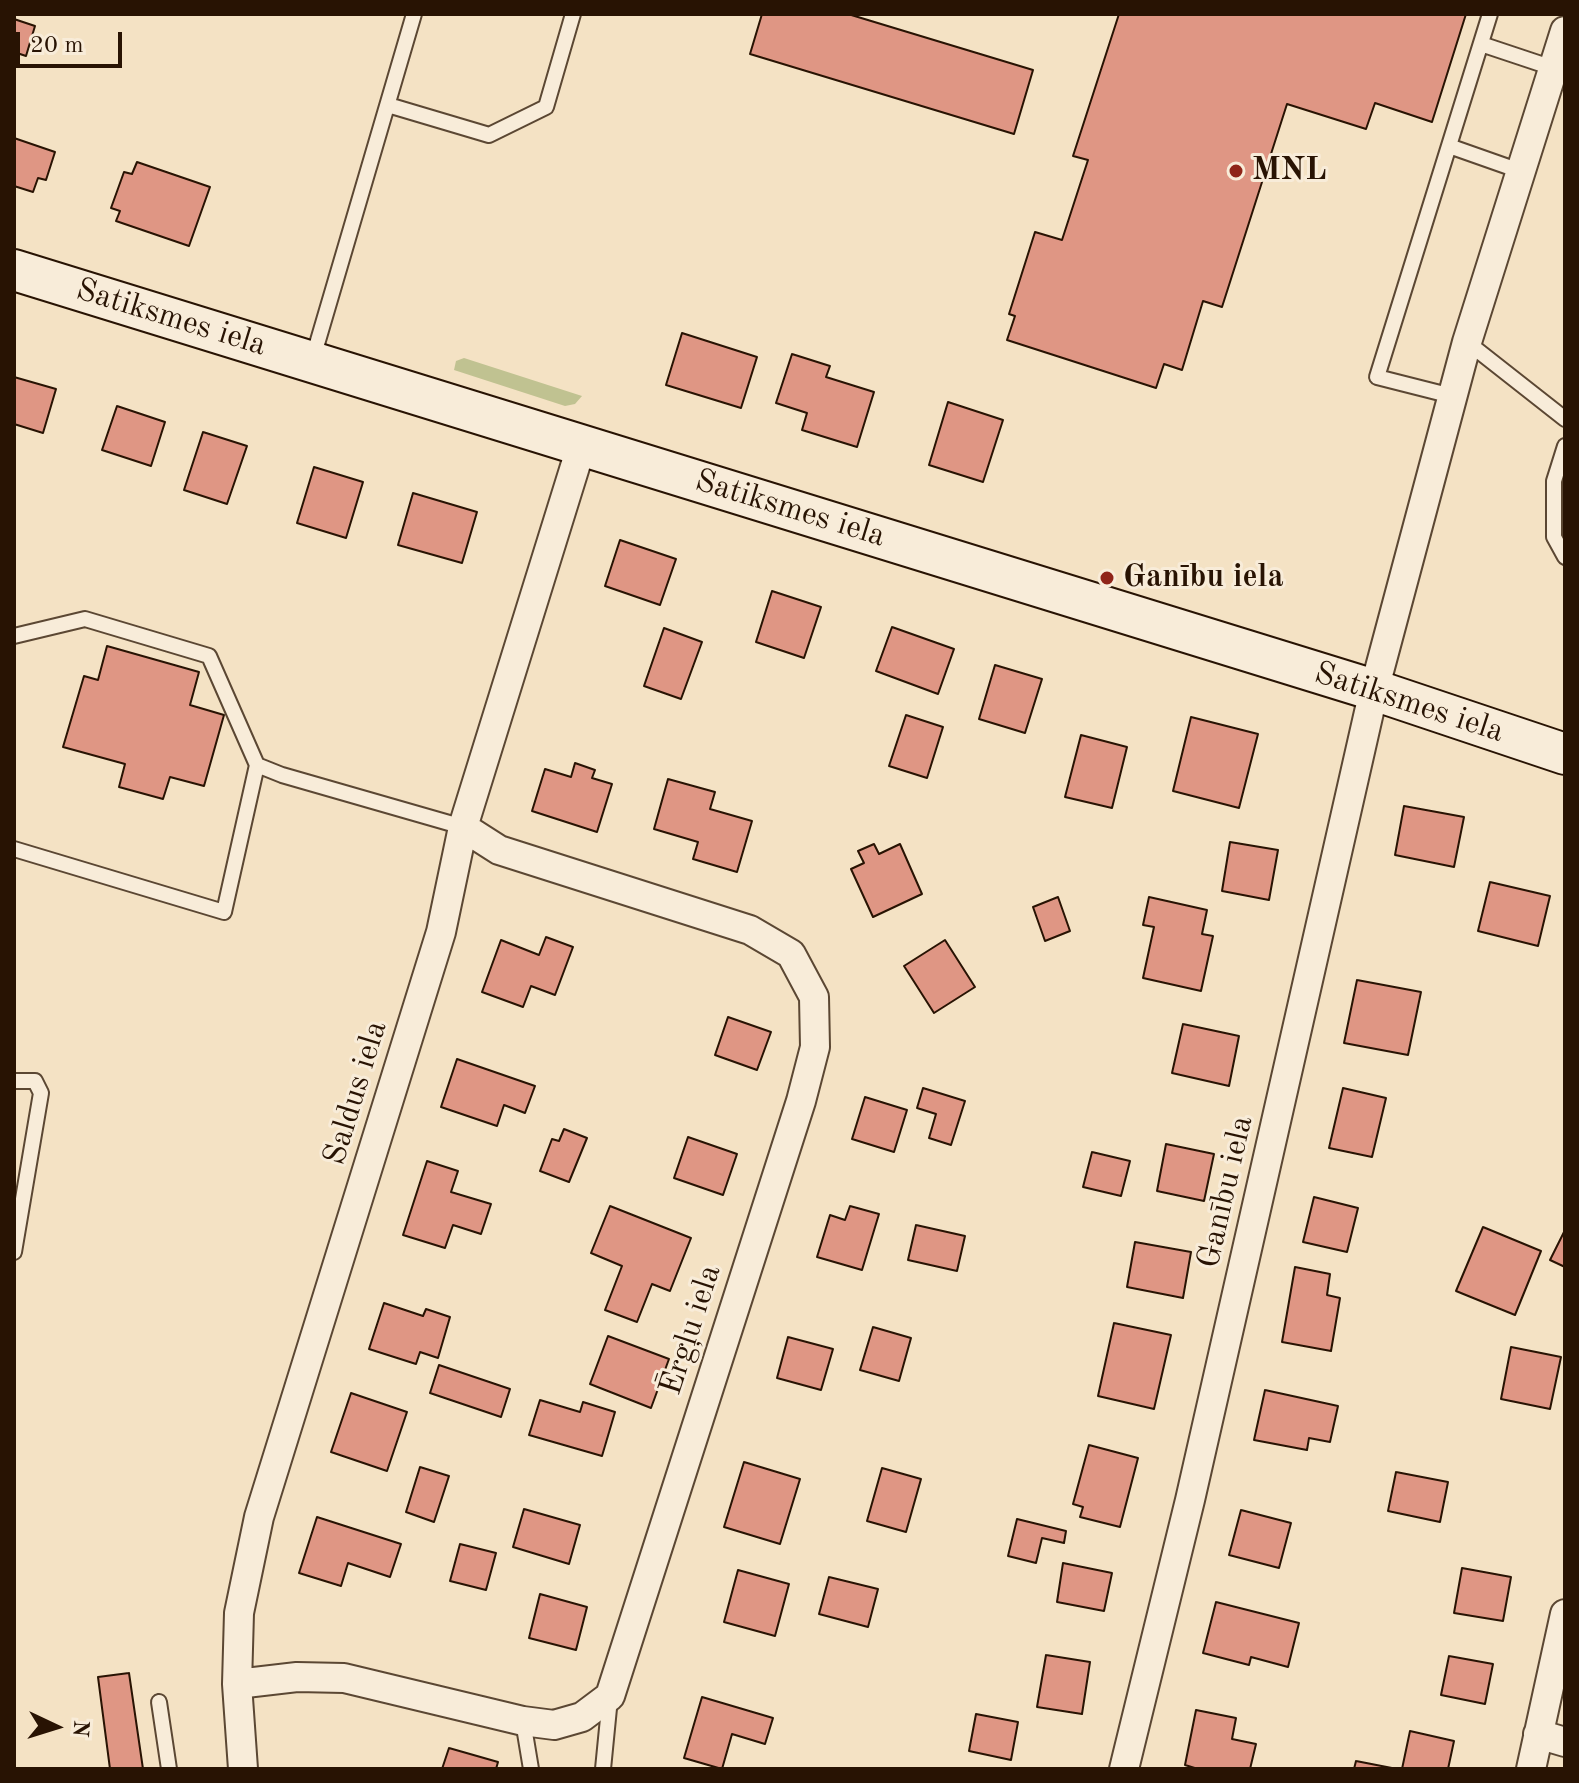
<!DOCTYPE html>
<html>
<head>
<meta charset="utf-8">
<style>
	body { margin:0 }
	#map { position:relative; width:1579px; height:1783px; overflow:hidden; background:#f4e2c4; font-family:"Old Standard TT",serif }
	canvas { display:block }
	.frame { position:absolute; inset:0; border:16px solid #281303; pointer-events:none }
	.north { position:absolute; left:16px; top:1687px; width:80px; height:80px; -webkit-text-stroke:6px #f8ecd9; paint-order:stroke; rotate:94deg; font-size:22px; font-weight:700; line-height:32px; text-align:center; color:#281303 }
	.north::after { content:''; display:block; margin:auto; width:28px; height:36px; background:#281303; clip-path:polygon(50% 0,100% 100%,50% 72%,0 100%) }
	.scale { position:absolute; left:16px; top:32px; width:106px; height:36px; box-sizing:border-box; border:4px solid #281303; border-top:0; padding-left:10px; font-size:24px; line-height:28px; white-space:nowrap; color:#281303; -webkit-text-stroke:6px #f8ecd9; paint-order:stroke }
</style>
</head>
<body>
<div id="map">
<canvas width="1579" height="1783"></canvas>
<div class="frame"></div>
<div class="north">N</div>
<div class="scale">20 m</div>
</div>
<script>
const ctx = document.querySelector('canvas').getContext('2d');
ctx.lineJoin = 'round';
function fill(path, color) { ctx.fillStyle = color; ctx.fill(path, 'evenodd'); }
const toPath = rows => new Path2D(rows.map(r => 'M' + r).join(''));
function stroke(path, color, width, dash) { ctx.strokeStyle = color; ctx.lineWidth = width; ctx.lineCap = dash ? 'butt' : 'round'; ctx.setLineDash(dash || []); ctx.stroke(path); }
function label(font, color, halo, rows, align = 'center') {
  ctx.font = font + ' "Old Standard TT",serif'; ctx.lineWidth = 6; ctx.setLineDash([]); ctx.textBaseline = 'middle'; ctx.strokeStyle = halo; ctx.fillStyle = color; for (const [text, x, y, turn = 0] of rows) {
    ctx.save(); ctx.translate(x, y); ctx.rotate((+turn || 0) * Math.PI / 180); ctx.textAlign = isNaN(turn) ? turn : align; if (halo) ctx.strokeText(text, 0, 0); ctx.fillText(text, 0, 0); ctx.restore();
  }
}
const green = toPath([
	[464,358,582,396,575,404,565,406,454,370,456,361]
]);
const building = toPath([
	[762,14,848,14,1033,70,1014,134,750,54,762,14],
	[1119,14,1466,14,1432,122,1375,103,1366,129,1287,104,1222,307,1203,301,1182,370,1164,364,1156,388,1007,340,1015,316,1009,314,1035,232,1062,240,1088,160,1073,156,1119,14],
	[14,19,35,26,26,56,14,52,14,19],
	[14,138,55,152,46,180,38,178,33,192,14,186,14,138],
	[137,162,210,187,189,246,116,221,120,211,111,208,124,172,132,174,137,162],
	[682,333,757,357,741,408,666,385,682,333],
	[792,354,830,366,826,377,874,392,857,447,802,430,807,413,776,403,792,354],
	[14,377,56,389,43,433,14,424,14,377],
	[948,402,1003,420,983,482,929,465,948,402],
	[117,406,165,422,151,466,102,450,117,406],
	[203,432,247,446,227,504,184,490,203,432],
	[314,467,363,482,346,538,297,523,314,467],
	[413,493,477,512,462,563,398,545,413,493],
	[620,540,676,559,660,605,605,586,620,540],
	[772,591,821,607,804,658,756,642,772,591],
	[892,627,954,649,938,694,876,671,892,627],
	[664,628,702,642,681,699,644,686,664,628],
	[107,646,199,672,190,705,224,715,204,786,170,777,163,799,119,787,125,764,63,747,84,676,98,680,107,646],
	[995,665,1042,679,1025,733,979,719,995,665],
	[906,715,943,727,927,778,889,766,906,715],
	[1191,717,1258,734,1239,808,1173,791,1191,717],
	[1081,735,1127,747,1112,808,1065,797,1081,735],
	[575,763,595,770,592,778,612,784,597,832,532,811,545,769,571,777,575,763],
	[668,779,715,792,710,809,752,821,737,872,693,859,698,842,654,829,668,779],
	[1404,806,1464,817,1454,867,1395,855,1404,806],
	[1230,842,1278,850,1269,900,1222,891,1230,842],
	[874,844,879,854,900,844,922,894,873,917,851,869,864,863,858,851,874,844],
	[1490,882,1550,896,1538,946,1478,931,1490,882],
	[1058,897,1070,931,1045,941,1033,907,1058,897],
	[1149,897,1207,910,1202,934,1213,936,1201,991,1143,978,1154,927,1143,925,1149,897],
	[546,937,573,947,555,995,531,986,523,1007,482,992,501,940,539,955,546,937],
	[945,940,975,987,934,1013,904,966,945,940],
	[1357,980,1421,992,1408,1055,1344,1043,1357,980],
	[728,1017,771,1032,757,1070,715,1055,728,1017],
	[1183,1024,1239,1036,1229,1086,1172,1073,1183,1024],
	[457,1059,535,1086,525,1113,504,1105,497,1126,441,1107,457,1059],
	[923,1088,965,1101,951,1145,929,1138,936,1114,917,1108,923,1088],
	[1343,1088,1386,1098,1372,1157,1329,1148,1343,1088],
	[865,1097,907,1110,894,1152,852,1139,865,1097],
	[564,1129,587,1138,569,1182,540,1171,552,1139,559,1141,564,1129],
	[688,1137,737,1154,723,1195,674,1178,688,1137],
	[1166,1144,1214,1154,1204,1201,1157,1191,1166,1144],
	[1092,1152,1130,1161,1121,1196,1083,1187,1092,1152],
	[427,1161,458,1171,451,1192,491,1204,481,1234,453,1225,445,1248,403,1235,427,1161],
	[1314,1197,1358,1208,1347,1252,1303,1242,1314,1197],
	[610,1206,691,1238,670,1291,652,1284,637,1322,605,1310,622,1266,591,1253,610,1206],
	[850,1206,879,1214,862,1270,817,1257,830,1215,845,1220,850,1206],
	[916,1225,965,1236,957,1271,908,1260,916,1225],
	[1483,1227,1541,1251,1515,1315,1456,1291,1483,1227],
	[1565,1230,1565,1267,1550,1260,1565,1230],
	[1135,1242,1191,1252,1183,1298,1127,1287,1135,1242],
	[1295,1267,1330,1274,1327,1295,1340,1298,1331,1351,1282,1342,1295,1267],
	[384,1303,423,1316,426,1309,450,1317,438,1358,420,1352,416,1364,369,1349,384,1303],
	[1114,1323,1171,1335,1154,1409,1098,1396,1114,1323],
	[873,1327,911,1338,899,1381,860,1370,873,1327],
	[608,1336,669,1359,651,1408,590,1384,608,1336],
	[788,1337,833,1349,821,1390,777,1378,788,1337],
	[1511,1347,1561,1357,1550,1409,1501,1399,1511,1347],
	[439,1365,510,1389,501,1417,430,1393,439,1365],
	[1265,1390,1338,1406,1330,1442,1309,1438,1307,1450,1254,1440,1265,1390],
	[351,1393,407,1412,387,1471,331,1452,351,1393],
	[540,1400,580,1412,583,1402,615,1412,602,1456,529,1435,540,1400],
	[1089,1445,1138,1458,1120,1527,1080,1517,1083,1507,1073,1504,1089,1445],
	[744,1462,800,1479,780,1544,724,1527,744,1462],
	[420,1467,449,1476,434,1522,406,1512,420,1467],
	[882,1468,921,1479,906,1532,867,1521,882,1468],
	[1396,1472,1448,1482,1440,1522,1388,1511,1396,1472],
	[524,1509,580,1525,569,1564,513,1547,524,1509],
	[1241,1510,1291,1523,1279,1568,1229,1555,1241,1510],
	[317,1517,401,1544,390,1577,348,1563,341,1586,299,1573,317,1517],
	[1017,1519,1066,1531,1064,1543,1042,1538,1036,1563,1008,1556,1017,1519],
	[460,1544,496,1553,486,1590,450,1581,460,1544],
	[1063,1563,1112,1573,1104,1611,1057,1602,1063,1563],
	[1462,1568,1511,1577,1503,1621,1454,1613,1462,1568],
	[738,1570,789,1584,775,1636,724,1622,738,1570],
	[829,1577,878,1589,868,1627,819,1614,829,1577],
	[540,1594,587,1607,576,1650,529,1638,540,1594],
	[1216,1602,1299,1623,1288,1667,1251,1657,1249,1665,1203,1653,1216,1602],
	[1046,1655,1090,1662,1082,1714,1037,1707,1046,1655],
	[1449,1656,1493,1664,1485,1704,1441,1695,1449,1656],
	[129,1673,143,1769,110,1769,98,1677,129,1673],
	[702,1697,773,1718,765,1744,732,1734,722,1769,684,1758,702,1697],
	[1196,1710,1236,1718,1232,1739,1256,1744,1250,1769,1198,1769,1185,1765,1196,1710],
	[976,1714,1018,1722,1011,1760,969,1751,976,1714],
	[1410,1731,1454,1741,1448,1769,1402,1769,1410,1731],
	[449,1748,498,1762,496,1769,442,1769,449,1748],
	[1356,1761,1397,1769,1354,1769,1356,1761]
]);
const lane = toPath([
	[1481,44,1553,68],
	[388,105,489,135,546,107,573,14],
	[1449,146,1520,171],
	[1467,342,1565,419],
	[312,361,414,14],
	[1452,396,1377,377,1490,14],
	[1565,446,1554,481,1554,537,1565,557],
	[14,636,85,619,209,656,257,765,282,775,463,827],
	[14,849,224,912,257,765],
	[14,1081,35,1081,41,1093,14,1252],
	[159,1702,169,1769],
	[523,1721,531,1769],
	[603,1769,610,1698]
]);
const street = toPath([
	[237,1684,297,1677,344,1678,523,1721,554,1725,582,1717,610,1696,801,1101,815,1047,814,997,791,954,750,930,499,850,463,827],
	[1538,1734,1565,1742],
	[243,1769,237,1684,239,1613,259,1517,441,932,463,827,582,444],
	[1124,1769,1190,1500,1374,690,1467,342,1565,31],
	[1531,1769,1565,1614]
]);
const secondary = toPath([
	[14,270,1374,690,1565,754]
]);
const markers = [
	[1236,171,8,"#8f2418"],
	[1107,578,8,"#8f2418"]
];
const poiNames = [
	["MNL",1252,171],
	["Ganību iela",1123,578]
];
const streetNames = [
	["Satiksmes iela",171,318,17],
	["Satiksmes iela",790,509,17],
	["Satiksmes iela",1409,703,18],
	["Saldus iela",356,1093,-73],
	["Ganību iela",1226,1192,-77],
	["Ērgļu iela",691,1330,-72]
];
fill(green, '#c0c291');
fill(building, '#df9684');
stroke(building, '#281303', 2);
stroke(lane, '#5b4733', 18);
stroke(street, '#5b4733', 32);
stroke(secondary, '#281303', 44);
stroke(lane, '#f8ecd9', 14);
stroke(street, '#f8ecd9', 28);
stroke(secondary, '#f8ecd9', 40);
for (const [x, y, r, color] of markers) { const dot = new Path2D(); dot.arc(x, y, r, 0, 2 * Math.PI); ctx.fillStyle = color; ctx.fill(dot); stroke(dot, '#f8ecd9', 3); }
label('bold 32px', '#281303', '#f8ecd9', poiNames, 'left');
label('32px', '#281303', '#f8ecd9', streetNames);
</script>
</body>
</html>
